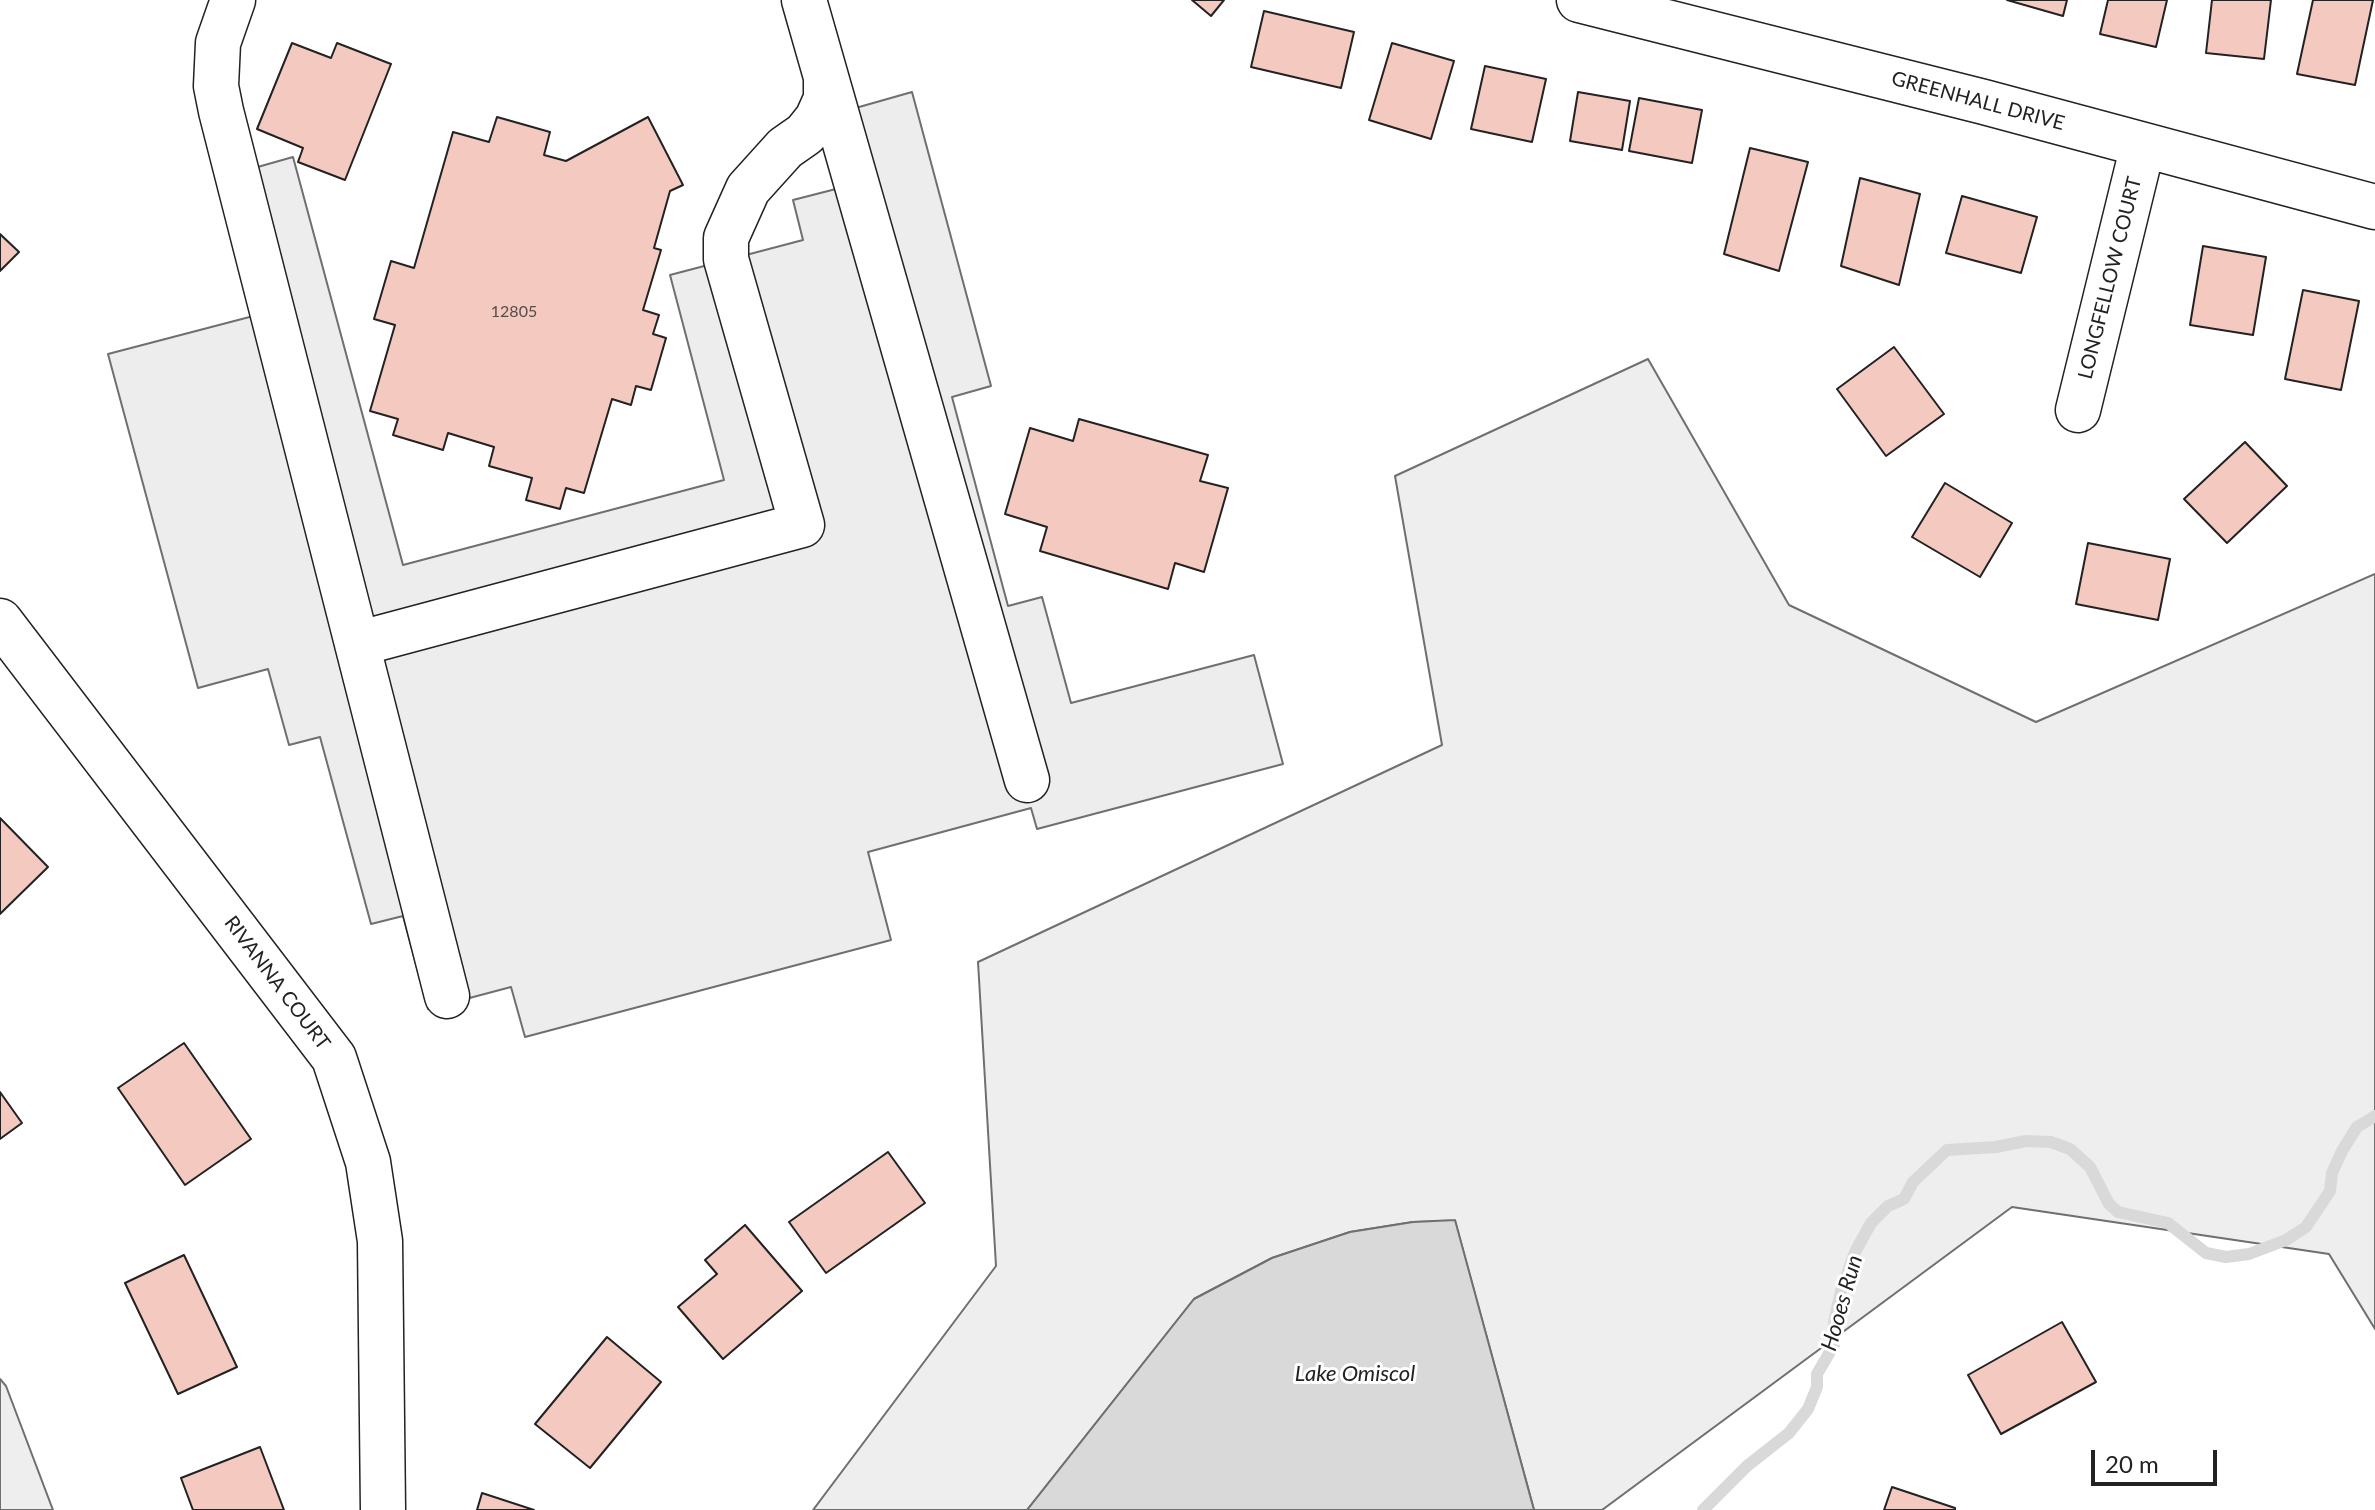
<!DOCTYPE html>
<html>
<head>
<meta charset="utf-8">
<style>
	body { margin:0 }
	#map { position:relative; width:2375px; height:1510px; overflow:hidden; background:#fff; font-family:Lato,sans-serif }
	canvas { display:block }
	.scale { position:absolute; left:2091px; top:1450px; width:126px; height:36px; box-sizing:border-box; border:4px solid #222; border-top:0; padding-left:10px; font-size:24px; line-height:28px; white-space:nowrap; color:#222; -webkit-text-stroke:6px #fff; paint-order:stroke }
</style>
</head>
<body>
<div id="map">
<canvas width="2375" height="1510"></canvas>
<div class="scale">20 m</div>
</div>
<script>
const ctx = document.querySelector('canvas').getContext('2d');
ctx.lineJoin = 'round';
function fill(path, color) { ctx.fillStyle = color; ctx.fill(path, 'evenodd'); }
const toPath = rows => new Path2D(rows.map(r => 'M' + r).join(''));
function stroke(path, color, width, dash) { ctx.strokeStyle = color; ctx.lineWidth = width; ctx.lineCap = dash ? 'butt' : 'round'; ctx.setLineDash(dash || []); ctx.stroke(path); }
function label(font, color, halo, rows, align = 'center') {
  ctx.font = font + ' Lato,sans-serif'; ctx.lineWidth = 6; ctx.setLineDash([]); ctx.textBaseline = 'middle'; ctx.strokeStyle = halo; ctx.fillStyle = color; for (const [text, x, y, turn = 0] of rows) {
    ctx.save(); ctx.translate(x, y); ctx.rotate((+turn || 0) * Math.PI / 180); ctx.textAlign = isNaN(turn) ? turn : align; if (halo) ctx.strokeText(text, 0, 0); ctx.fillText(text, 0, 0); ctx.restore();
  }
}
const green = toPath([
	[1648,359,1789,605,2036,722,2375,574,2375,1329,2329,1254,2012,1207,1602,1510,1534,1510,1455,1221,1413,1222,1350,1232,1272,1258,1194,1299,1027,1510,813,1510,996,1266,978,962,1442,745,1395,476,1648,359],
	[0,1379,6,1386,53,1510,0,1510,0,1379]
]);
const parking = toPath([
	[912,92,991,386,952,397,1008,606,1042,597,1071,703,1254,655,1283,764,1037,829,1031,808,868,852,891,940,525,1037,511,987,428,1009,403,916,371,924,320,737,289,745,268,669,198,688,108,354,284,308,247,170,293,157,403,565,724,480,670,275,803,240,793,200,871,180,852,109,912,92]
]);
const water = toPath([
	[1455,1220,1534,1510,1027,1510,1194,1299,1272,1258,1350,1232,1413,1222,1455,1220]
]);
const stream = toPath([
	[1703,1510,1747,1466,1789,1433,1808,1409,1817,1387,1817,1374,1834,1345,1834,1322,1841,1291,1855,1252,1871,1223,1888,1206,1904,1199,1913,1182,1947,1150,1996,1147,2026,1141,2051,1142,2070,1149,2090,1167,2109,1204,2118,1212,2168,1223,2206,1253,2226,1257,2249,1254,2286,1240,2306,1227,2330,1191,2332,1173,2342,1151,2357,1127,2375,1116]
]);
const building = toPath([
	[1192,0,1224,0,1211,16,1192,0],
	[2007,0,2067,0,2063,16,2007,0],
	[2108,0,2167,0,2156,47,2100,34,2108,0],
	[2212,0,2271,0,2264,59,2206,53,2212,0],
	[2313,0,2373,0,2355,85,2297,74,2313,0],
	[1264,11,1354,32,1341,88,1251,67,1264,11],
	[292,43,331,58,337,43,391,64,345,180,298,162,303,148,257,129,292,43],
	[1392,43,1454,61,1431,139,1369,120,1392,43],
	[1485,66,1546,79,1532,142,1471,129,1485,66],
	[1578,92,1630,101,1622,150,1570,141,1578,92],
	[1639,98,1702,110,1692,163,1629,151,1639,98],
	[497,117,550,132,544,155,566,161,648,117,683,185,670,191,654,248,661,250,643,310,659,315,653,334,666,338,651,390,636,386,631,405,612,399,584,493,566,488,560,509,526,500,532,478,489,466,494,447,448,433,443,450,393,435,398,419,370,411,395,325,374,319,391,261,414,268,453,132,489,142,497,117],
	[1750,148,1808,162,1779,271,1724,254,1750,148],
	[1860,178,1920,194,1899,285,1841,266,1860,178],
	[1962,196,2037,217,2021,273,1946,253,1962,196],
	[0,234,19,252,0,271,0,234],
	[2203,246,2266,257,2253,335,2190,325,2203,246],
	[2303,290,2359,301,2341,390,2285,379,2303,290],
	[1894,347,1944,414,1886,456,1837,389,1894,347],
	[1079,419,1208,455,1200,481,1228,488,1204,572,1175,563,1168,589,1040,551,1047,527,1005,514,1030,428,1073,441,1079,419],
	[2245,442,2287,486,2227,543,2184,499,2245,442],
	[1945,483,2012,523,1980,577,1912,537,1945,483],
	[2088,543,2170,559,2158,620,2076,604,2088,543],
	[0,818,48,867,0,914,0,818],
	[184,1043,251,1139,185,1185,118,1088,184,1043],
	[0,1092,22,1123,0,1139,0,1092],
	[888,1152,925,1203,826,1273,789,1222,888,1152],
	[745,1225,802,1291,723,1359,678,1307,717,1274,705,1260,745,1225],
	[184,1255,237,1367,178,1394,125,1283,184,1255],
	[2062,1322,2096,1382,2001,1434,1968,1375,2062,1322],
	[607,1337,661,1382,590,1468,535,1424,607,1337],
	[260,1447,284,1510,193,1510,181,1478,260,1447],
	[1892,1487,1955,1508,1955,1510,1884,1510,1892,1487],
	[482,1493,534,1510,477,1510,482,1493]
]);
const minor = toPath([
	[233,0,218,43,216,86,221,111,447,996],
	[804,0,1027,780],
	[1579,0,1984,102,2375,207],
	[2078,410,2143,145],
	[0,621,334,1058,368,1162,380,1241,383,1510],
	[357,644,802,525,726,259,726,238,748,189,785,148,805,134,817,119,826,99,826,78]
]);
const numberNames = [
	["12805",514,312]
];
const streetNames = [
	["GREENHALL DRIVE",1978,101,15],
	["LONGFELLOW COURT",2110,278,-76],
	["RIVANNA COURT",277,983,53]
];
const waterNames = [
	["Hooes Run",1842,1303,-74],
	["Lake Omiscol",1355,1374]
];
fill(green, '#eee');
stroke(green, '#6f6f6f', 2);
fill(parking, '#ededed');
stroke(parking, '#6f6f6f', 2);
fill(water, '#d9d9d9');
stroke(water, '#6f6f6f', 2);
stroke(stream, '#d9d9d9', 12);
fill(building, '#f3c9c0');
stroke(building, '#222', 2);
stroke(minor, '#222', 47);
stroke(minor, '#fff', 44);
label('16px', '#564c4a', null, numberNames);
label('20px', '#222', '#fff', streetNames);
label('italic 22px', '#222', '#fff', waterNames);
</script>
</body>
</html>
